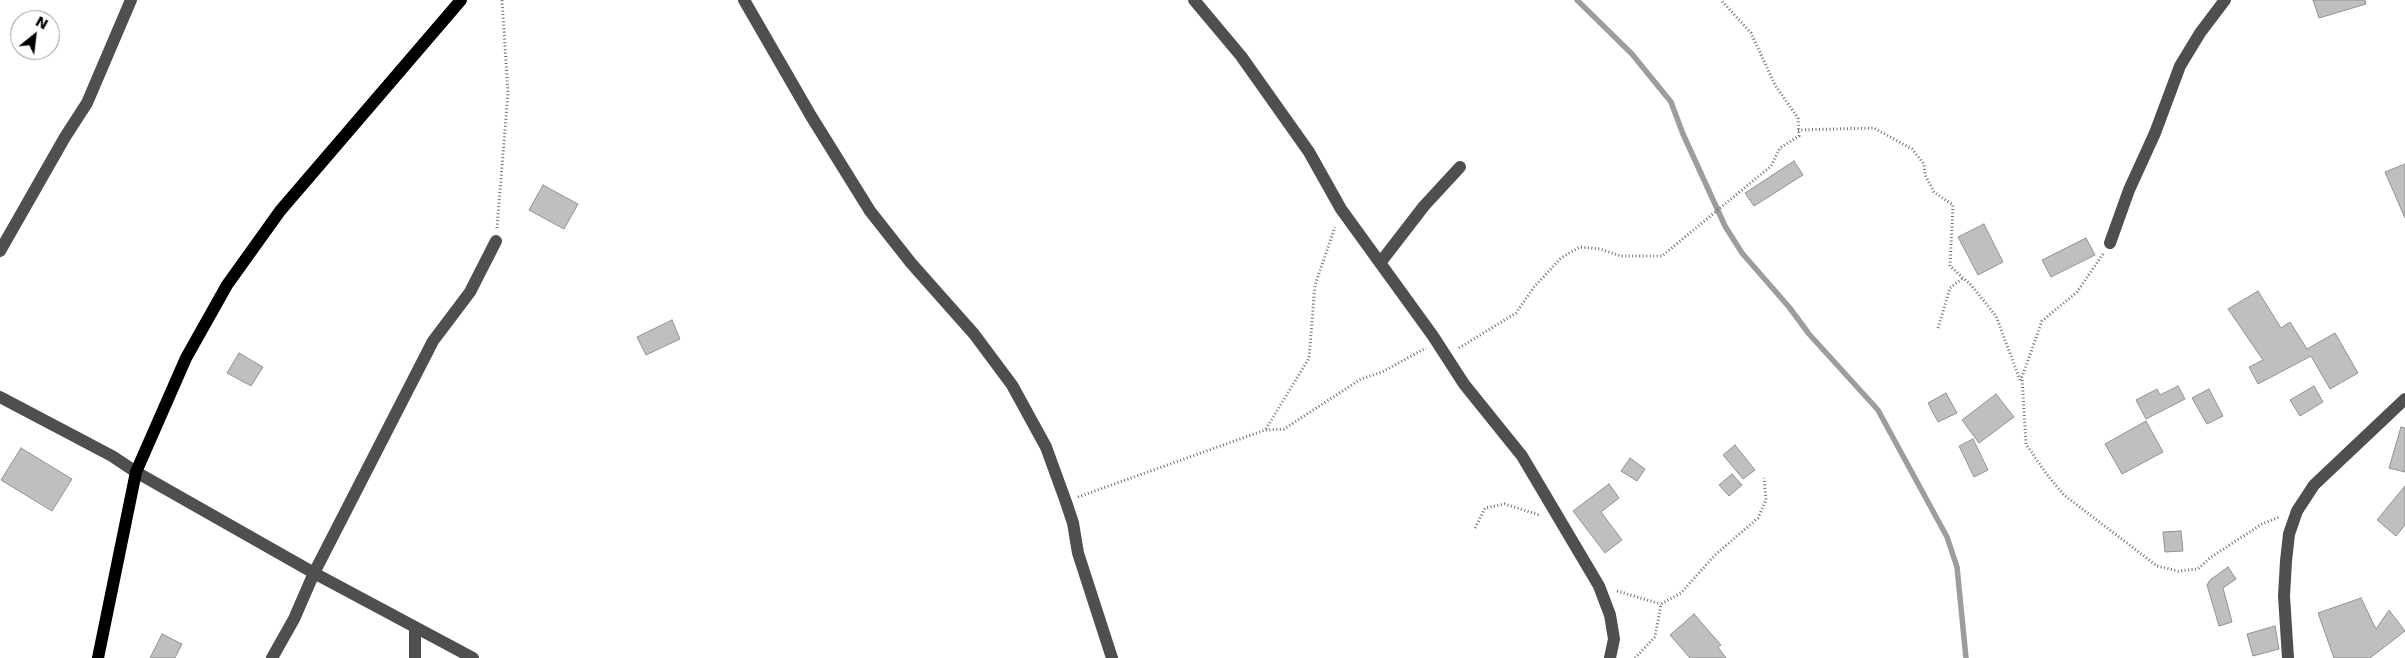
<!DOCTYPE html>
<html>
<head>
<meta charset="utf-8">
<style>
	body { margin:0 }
	#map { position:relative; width:2405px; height:658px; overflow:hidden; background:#fff; font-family:"DejaVu Sans",sans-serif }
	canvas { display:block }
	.north { position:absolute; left:10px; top:10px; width:50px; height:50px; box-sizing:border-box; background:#fff; border:1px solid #999; border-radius:50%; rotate:29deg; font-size:14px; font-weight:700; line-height:20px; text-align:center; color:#000 }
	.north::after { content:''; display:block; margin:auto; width:18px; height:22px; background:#000; clip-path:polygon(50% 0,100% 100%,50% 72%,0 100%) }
</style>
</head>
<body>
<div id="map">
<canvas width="2405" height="658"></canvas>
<div class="north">N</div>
</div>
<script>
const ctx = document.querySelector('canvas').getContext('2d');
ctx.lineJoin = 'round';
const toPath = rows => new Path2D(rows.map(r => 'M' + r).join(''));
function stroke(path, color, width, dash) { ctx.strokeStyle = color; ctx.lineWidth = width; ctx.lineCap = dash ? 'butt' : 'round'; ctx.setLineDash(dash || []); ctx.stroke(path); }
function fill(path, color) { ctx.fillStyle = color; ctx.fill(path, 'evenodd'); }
const stream = toPath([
	[1577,0,1632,54,1671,102,1683,134,1725,226,1742,253,1789,307,1809,334,1878,410,1947,537,1957,567,1966,658]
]);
const building = toPath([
	[2313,0,2365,0,2366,4,2319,18,2313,0],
	[1794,161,1803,175,1754,206,1745,193,1794,161],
	[2405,164,2405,218,2385,172,2405,164],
	[543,185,578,204,564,229,529,210,543,185],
	[1984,224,2003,262,1978,275,1958,237,1984,224],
	[2086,238,2095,255,2051,277,2042,260,2086,238],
	[2258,291,2281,328,2290,322,2307,349,2335,333,2358,373,2330,389,2311,356,2258,384,2249,367,2263,360,2228,309,2258,291],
	[672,320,680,339,646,355,637,337,672,320],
	[239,353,263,367,251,386,227,373,239,353],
	[2178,386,2185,399,2146,419,2136,400,2157,389,2160,395,2178,386],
	[2314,386,2323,402,2300,416,2290,400,2314,386],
	[2209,389,2223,416,2207,424,2192,398,2209,389],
	[1946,393,1957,413,1938,422,1928,403,1946,393],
	[1996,394,2014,417,1979,443,1962,420,1996,394],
	[2146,421,2163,452,2122,474,2105,444,2146,421],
	[2401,427,2405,428,2405,472,2389,468,2401,427],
	[1973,439,1988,470,1974,477,1959,446,1973,439],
	[1735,445,1755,470,1743,479,1723,455,1735,445],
	[21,448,72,479,52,511,1,480,21,448],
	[1630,458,1645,469,1637,481,1621,471,1630,458],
	[1732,474,1742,485,1729,496,1719,485,1732,474],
	[1609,484,1619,498,1601,512,1622,540,1605,553,1573,511,1609,484],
	[2405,486,2405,525,2396,536,2377,520,2405,486],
	[2181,531,2183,551,2165,552,2163,532,2181,531],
	[2228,567,2236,579,2223,588,2232,622,2219,626,2207,585,2210,580,2228,567],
	[2361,598,2376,629,2389,610,2405,631,2370,658,2334,658,2318,613,2361,598],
	[1694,614,1721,645,1718,647,1726,658,1690,658,1670,635,1694,614],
	[2275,626,2279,649,2253,656,2247,634,2275,626],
	[162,634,182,644,175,658,150,658,162,634]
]);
const path = toPath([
	[1798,130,1874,128,1912,149,1924,164,1925,175,1934,192,1953,205,1950,266,1971,285,1996,316,2020,380],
	[497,228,508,93,502,0],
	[2103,254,2077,292,2042,321,2022,377,2026,444,2045,472,2064,495,2157,566,2178,571,2198,569,2211,557,2262,524,2280,517],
	[1938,328,1950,288,1963,278],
	[1459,348,1516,313,1534,287,1561,258,1580,247,1600,249,1621,256,1662,256,1771,166,1780,148,1799,136,1798,118,1775,85,1751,33,1721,0],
	[1266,429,1309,358,1315,285,1335,227],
	[1078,497,1265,430,1284,429,1361,379,1382,372,1426,348],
	[1475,528,1485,508,1505,504,1539,515],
	[1617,591,1661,604],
	[1635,658,1655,637,1661,604,1681,593,1715,555,1758,518,1766,500,1764,478]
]);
const minor = toPath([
	[744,0,811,116,870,211,911,263,974,334,1012,385,1046,447,1066,502,1073,523,1078,553,1112,658],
	[1194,0,1241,56,1309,152,1341,209,1433,336,1464,384,1522,456,1599,586,1610,615,1614,639,1610,658],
	[2110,243,2129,190,2155,133,2180,66,2200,33,2225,0],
	[0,251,65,137,87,103,131,0],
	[1380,263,1424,206,1460,167],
	[0,397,112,456,136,472,314,573,473,658],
	[272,658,294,619,314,573,433,341,470,292,496,241],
	[415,658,415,627],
	[2288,658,2284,596,2286,561,2289,534,2297,511,2314,485,2405,399]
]);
const major = toPath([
	[98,658,136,472,186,358,227,285,280,211,461,0]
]);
stroke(stream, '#9d9d9d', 5.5);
fill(building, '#bfbfbf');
stroke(building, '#939393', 1);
stroke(path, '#717171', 3, [1, 2.5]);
stroke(minor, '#4f4f4f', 12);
stroke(major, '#000', 12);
</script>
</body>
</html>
